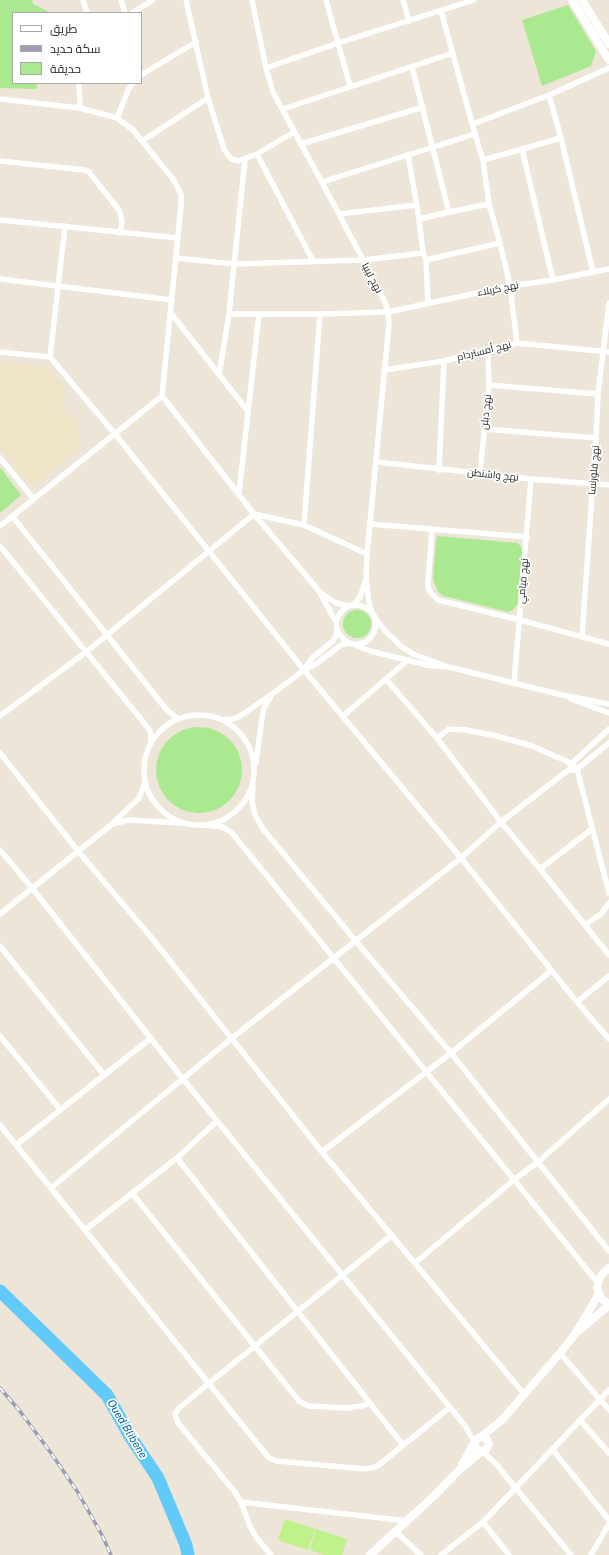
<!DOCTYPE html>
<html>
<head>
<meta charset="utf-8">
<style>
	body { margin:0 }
	#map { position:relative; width:609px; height:1555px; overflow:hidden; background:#ece5d8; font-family:"Public Sans",Cairo,sans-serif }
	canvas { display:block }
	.legend { position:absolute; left:12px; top:12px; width:130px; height:72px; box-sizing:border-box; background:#fff; border:1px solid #a9a9a9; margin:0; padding:5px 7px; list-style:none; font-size:12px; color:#282828 }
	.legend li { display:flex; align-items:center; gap:8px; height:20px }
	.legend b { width:20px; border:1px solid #a9a9a9 }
</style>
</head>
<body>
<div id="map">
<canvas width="609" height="1555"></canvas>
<ul class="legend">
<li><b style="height:5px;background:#fff"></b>طريق</li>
<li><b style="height:5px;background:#9b9db5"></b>سكة حديد</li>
<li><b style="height:11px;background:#aae98f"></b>حديقة</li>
</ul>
</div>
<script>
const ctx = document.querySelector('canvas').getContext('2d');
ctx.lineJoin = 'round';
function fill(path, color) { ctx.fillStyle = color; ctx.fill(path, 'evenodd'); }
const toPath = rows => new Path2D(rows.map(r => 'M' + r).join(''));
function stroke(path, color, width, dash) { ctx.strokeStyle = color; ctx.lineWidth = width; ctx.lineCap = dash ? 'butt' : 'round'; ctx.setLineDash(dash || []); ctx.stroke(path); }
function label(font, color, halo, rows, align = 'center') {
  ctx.font = font + ' "Public Sans",Cairo,sans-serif'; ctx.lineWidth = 3.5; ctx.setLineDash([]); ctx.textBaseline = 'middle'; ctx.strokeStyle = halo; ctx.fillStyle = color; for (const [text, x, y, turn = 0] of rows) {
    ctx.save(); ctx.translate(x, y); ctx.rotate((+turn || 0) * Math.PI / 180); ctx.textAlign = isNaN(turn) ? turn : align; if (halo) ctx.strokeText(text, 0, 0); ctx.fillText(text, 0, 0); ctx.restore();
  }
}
const education = toPath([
	[0,362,43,367,48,368,51,372,65,389,64,407,74,419,80,433,81,443,79,449,35,485,28,482,0,447]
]);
const green = toPath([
	[0,0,32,0,33,4,51,13,13,13,13,83,38,83,36,89,0,88],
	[568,5,596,51,591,66,542,86,522,20],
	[0,467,21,495,0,513],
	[438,536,518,543,522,549,518,604,514,609,508,612,444,596,438,592,433,579,436,540],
	'343 624a14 14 0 1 1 28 0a14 14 0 1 1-28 0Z',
	'156 770a43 43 0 1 1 86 0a43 43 0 1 1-86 0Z'
]);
const pitch = toPath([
	[285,1519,315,1529,308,1550,278,1540],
	[316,1529,347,1539,342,1555,325,1555,310,1550]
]);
const river = toPath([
	[0,1291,107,1395,130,1436,158,1478,186,1545,188,1555]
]);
const street = toPath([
	[83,0,87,13],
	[121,0,125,13],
	[186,0,208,98,224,149,231,159,238,161,257,154],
	[252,0,266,68,273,92,339,214,385,302,388,312,389,324,367,554,366,578,369,603,373,615],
	[326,0,350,86],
	[403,0,409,21],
	[441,11,475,134,483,160,489,204,500,243,510,286,517,343],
	[132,13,153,0],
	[412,67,449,212,489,204],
	[266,68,338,43,474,0],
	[141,75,196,42],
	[79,83,80,108],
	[549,95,561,138,593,272],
	[0,99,80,108,117,118,133,130,173,179,181,194,181,205,162,396,254,514,319,591,336,622],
	[283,109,453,53],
	[117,118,129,88,133,83],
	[473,124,549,95,609,68],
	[294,132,257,154,313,261],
	[142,141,208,98],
	[301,144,423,107],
	[522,149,553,280],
	[408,154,419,219,423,253,426,260,500,243],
	[245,159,229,314,320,314,388,312,510,286,553,280,609,269],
	[483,160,561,138],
	[0,161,85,170,89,172,119,210,122,221,120,233],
	[322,182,475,134],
	[339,214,417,205],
	[419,219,449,212],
	[0,220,178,238],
	[65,226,50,357,115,434,304,670,461,858,577,1002,609,1039],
	[176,258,234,264,363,260,423,253],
	[426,260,428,303],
	[0,279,172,300],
	[170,312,247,410],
	[320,314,304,525,367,554],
	[0,352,50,357],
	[384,370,444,361,517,343,609,352],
	[219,375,229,314],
	[489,385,598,394],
	[484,429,596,438],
	[0,458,34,499],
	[377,462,531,479,609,485],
	[439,470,444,361],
	[480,473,489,385,488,351],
	[239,493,259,314],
	[12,516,166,709,178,719],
	[370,524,527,537],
	[0,526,162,396],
	[432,529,428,584,429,591,438,600,520,620,609,644],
	[0,546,149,729,151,735,151,742],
	[321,593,336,603,348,606],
	[353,605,360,597,366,580],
	[375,618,376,625,374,632,371,637,366,642,359,644,352,644,344,640,337,630,336,622,340,613,348,606,359,605,370,610,385,631,402,647,413,654,443,665],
	[582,637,596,438,598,394,609,303],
	[352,644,370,651,427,665,449,667,562,695,609,704],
	[305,668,312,658,333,641,336,635,337,630],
	[386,679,437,738,501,822,540,869,609,955],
	[514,683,531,479],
	[571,699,609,713],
	'144 770a55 55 0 1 1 110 0a55 55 0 1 1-110 0Z',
	[0,716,86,652,254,514,304,525],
	[343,716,408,660],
	[223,720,233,719,240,716,271,695,304,670,316,664,341,645,349,643],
	[437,738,449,729,466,730,497,736,532,746,571,763,577,769,609,893],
	[0,753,78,851,151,937,322,1152,524,1394],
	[256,763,262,718,264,708,271,696],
	[570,765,609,729],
	[253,785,252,801,255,815,263,829,355,940,451,1053,609,1251],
	[112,824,129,820,181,823],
	[205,825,223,827,232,833,598,1283],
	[0,850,32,888,183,1079,466,1427,475,1444],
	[540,869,592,829],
	[0,914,112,824,139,798,145,782],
	[585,925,601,914,609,903],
	[0,946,104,1075],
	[577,1002,609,976],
	[0,1036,60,1109],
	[0,1125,269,1458,277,1461,365,1469,372,1468,379,1465,449,1408],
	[16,1145,151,1038],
	[322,1152,451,1053,551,971],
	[177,1158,403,1445],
	[51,1188,232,1038,461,858,501,822,567,771,577,769,609,743],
	[132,1193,299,1401,309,1406,346,1408,362,1406,370,1403],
	[85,1230,177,1158,217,1121],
	[415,1263,515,1179,538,1162,609,1099],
	[560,1353,609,1410],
	[581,1421,609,1453],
	[553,1450,609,1520],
	[482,1451,496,1464,571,1555],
	[241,1502,407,1521],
	[396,1532,421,1555],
	[271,1555,256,1537,250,1526,241,1502,234,1491,178,1423,175,1414,179,1408,208,1384,392,1235],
	[441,1555,483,1522],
	[509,1555,483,1522,609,1390],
	[591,1555,609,1524]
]);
const secondary = toPath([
	[572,0,609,60],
	[582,0,609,44],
	[609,1268,601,1275,597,1287,601,1298,609,1305],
	[579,1331,609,1305],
	[481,1437,502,1420,560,1353,575,1334,599,1294],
	[462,1465,475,1441,478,1438,483,1437,487,1439,489,1445,485,1451,480,1451,476,1448,475,1444],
	[370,1555,436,1494,457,1472,482,1451]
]);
const rail = toPath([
	[0,1388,19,1410,51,1453,77,1491,102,1535,111,1555]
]);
const streetNames = [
	["نهج ليبيا",372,278,62],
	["نهج كربلاء",498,289,-11],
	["نهج أمستردام",484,351,-14],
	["نهج دبلن",486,412,-84],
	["نهج فلورنسا",594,470,-85],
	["نهج واشنطن",493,475,6],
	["نهج ميامي",523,581,-85]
];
const waterNames = [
	["Oued Blibene",127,1429,59]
];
fill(education, '#f0e4c6');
fill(green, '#aae98f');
fill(pitch, '#c1f18a');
stroke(river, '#61caf9', 13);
stroke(street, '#fff', 5.5);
stroke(secondary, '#fff', 8);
stroke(rail, '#9b9db5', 3.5);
stroke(rail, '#fff', 2, [6]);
label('10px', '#282828', '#fff', streetNames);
label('italic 11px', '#0164a3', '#fff', waterNames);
</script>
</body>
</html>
